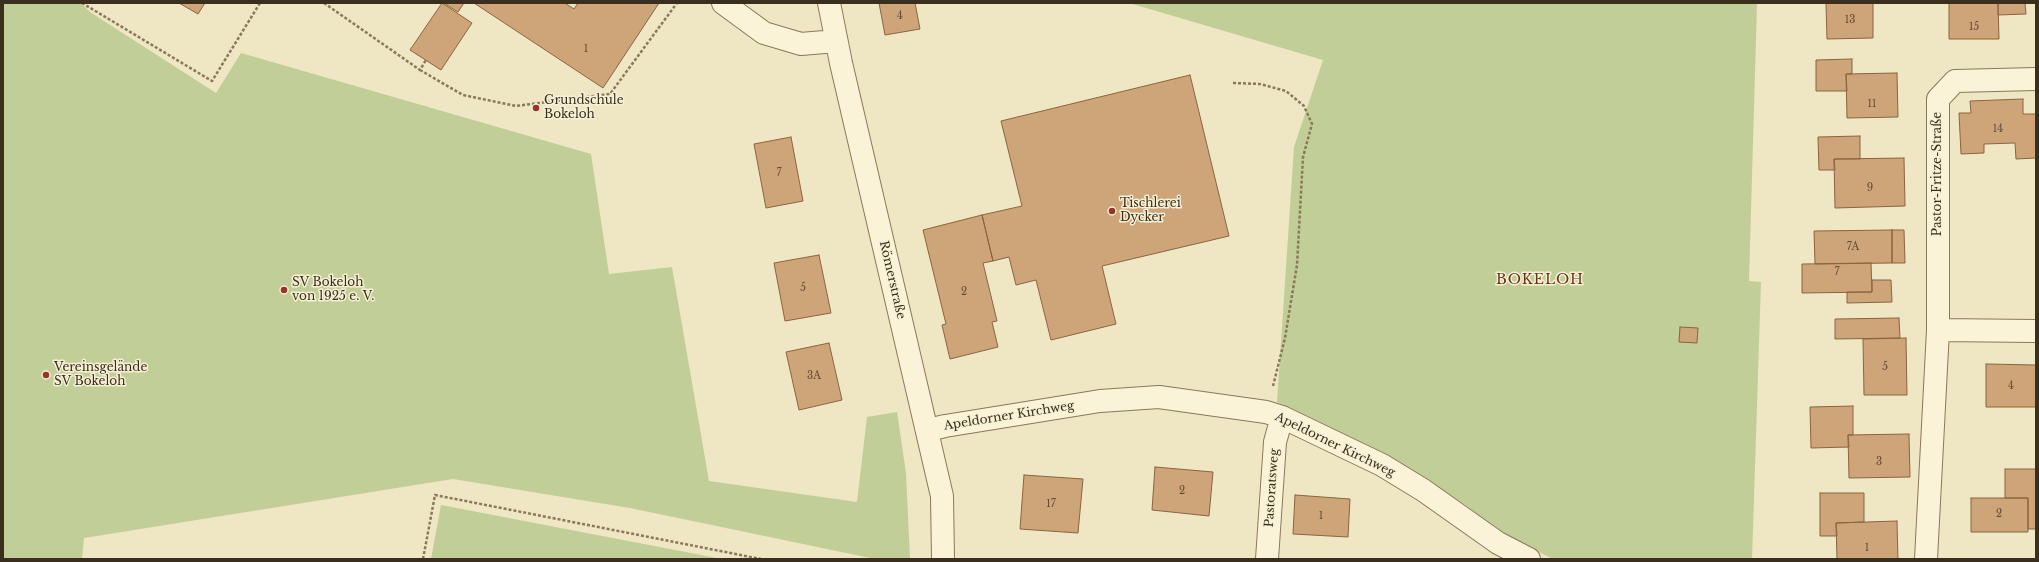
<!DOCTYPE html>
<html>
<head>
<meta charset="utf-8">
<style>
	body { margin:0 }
	#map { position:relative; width:2039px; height:562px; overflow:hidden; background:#efe6c4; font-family:"Libre Baskerville",serif }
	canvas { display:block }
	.frame { position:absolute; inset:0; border:4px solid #3a2e1e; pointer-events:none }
</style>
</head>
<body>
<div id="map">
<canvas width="2039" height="562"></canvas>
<div class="frame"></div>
</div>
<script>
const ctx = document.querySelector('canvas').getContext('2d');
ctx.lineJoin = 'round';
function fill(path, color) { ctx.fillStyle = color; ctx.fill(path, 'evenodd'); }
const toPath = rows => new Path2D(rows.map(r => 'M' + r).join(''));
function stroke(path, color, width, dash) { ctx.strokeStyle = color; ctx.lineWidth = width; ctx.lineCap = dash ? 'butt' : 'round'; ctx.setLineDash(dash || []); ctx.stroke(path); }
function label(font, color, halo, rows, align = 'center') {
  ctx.font = font + ' "Libre Baskerville",serif'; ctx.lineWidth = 3; ctx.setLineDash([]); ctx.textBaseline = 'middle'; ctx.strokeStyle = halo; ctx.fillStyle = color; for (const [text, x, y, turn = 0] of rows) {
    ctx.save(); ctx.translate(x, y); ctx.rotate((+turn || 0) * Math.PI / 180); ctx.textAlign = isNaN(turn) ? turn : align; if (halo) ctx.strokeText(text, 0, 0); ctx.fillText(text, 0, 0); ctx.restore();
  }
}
const green = toPath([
	[3,3,81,3,90,12,216,93,241,53,591,154,609,274,672,267,709,481,857,502,867,417,897,412,906,473,910,559,875,559,630,508,453,479,84,538,82,559,3,559],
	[1129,3,1757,3,1749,281,1761,282,1752,559,1553,559,1505,535,1464,504,1385,456,1277,402,1294,147,1323,60],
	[441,505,722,559,431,559]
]);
const building = toPath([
	[179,3,205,3,198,14,179,3],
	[442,3,472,23,441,70,410,50,442,3],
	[444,3,464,3,458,12,444,3],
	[474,3,565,3,574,9,578,3,659,3,603,88,474,3],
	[879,3,915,3,920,29,885,35,879,3],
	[1826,3,1873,3,1873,38,1827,39,1826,3],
	[1949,3,1998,3,1999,39,1949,39,1949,3],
	[1998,3,2025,3,2026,14,1998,15,1998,3],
	[1852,59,1852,74,1846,74,1847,91,1816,91,1816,60,1852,59],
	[1897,73,1898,117,1847,118,1846,74,1897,73],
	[1190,75,1229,236,1102,266,1116,324,1051,340,1036,280,1016,285,1009,257,993,261,982,215,1022,206,1001,121,1190,75],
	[2023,99,2023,114,2036,114,2036,158,2016,159,2015,143,1984,144,1984,153,1961,154,1959,113,1971,113,1970,101,2023,99],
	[1860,136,1860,159,1834,159,1835,170,1819,170,1818,137,1860,136],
	[791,137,803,201,766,208,754,144,791,137],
	[1904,158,1905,206,1835,208,1834,159,1904,158],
	[982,215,993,261,983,263,997,321,992,322,998,347,950,359,942,325,946,324,923,230,982,215],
	[1892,230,1904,230,1905,263,1892,263,1892,230],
	[1892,230,1892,263,1815,264,1814,231,1892,230],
	[819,255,831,313,785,321,774,263,819,255],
	[1871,263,1872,292,1802,293,1802,264,1871,263],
	[1872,280,1891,280,1892,302,1847,303,1847,292,1872,292,1872,280],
	[1899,318,1900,338,1835,339,1835,319,1899,318],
	[1680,327,1698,328,1697,343,1679,342,1680,327],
	[1906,338,1907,395,1864,395,1863,339,1906,338],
	[829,343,842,400,799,410,786,352,829,343],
	[1986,364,2036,365,2036,407,1986,407,1986,364],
	[1853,406,1853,435,1848,435,1849,447,1811,448,1810,407,1853,406],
	[1909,434,1910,477,1849,478,1848,435,1909,434],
	[1155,467,1213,472,1209,516,1152,510,1155,467],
	[2005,469,2036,469,2036,529,2028,529,2028,498,2005,498,2005,469],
	[1024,475,1083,479,1078,533,1020,529,1024,475],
	[1820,493,1864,493,1864,522,1836,523,1837,536,1820,536,1820,493],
	[1295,495,1350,499,1348,537,1293,534,1295,495],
	[1971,498,2028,498,2028,532,1971,532,1971,498],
	[1897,521,1898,559,1837,559,1836,523,1897,521]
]);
const path = toPath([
	[82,3,212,81,260,3],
	[324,3,420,70,426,60],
	[420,70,463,95,516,106,610,94,677,3],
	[1233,83,1260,84,1286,91,1304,106,1312,124,1303,157,1297,265,1285,338,1273,386],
	[423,559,435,495,761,559]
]);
const minor = toPath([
	[723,3,764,33,801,44,836,41],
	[829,3,841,63,942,496,943,559],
	[1938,330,2036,331],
	[928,430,945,426,1100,401,1159,397,1266,412,1282,417,1382,465,1423,490,1498,543,1529,559],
	[1267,559,1275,442,1282,417],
	[1926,559,1938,330,1938,99,1955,81,2036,79]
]);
const markers = [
	[536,108,4,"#9b3228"],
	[1112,211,4,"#9b3228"],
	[284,290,4,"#9b3228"],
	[46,375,4,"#9b3228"]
];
const numberNames = [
	["4",900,16],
	["13",1850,20],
	["15",1974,27],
	["1",586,49],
	["11",1872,104],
	["14",1998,129],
	["7",779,173],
	["9",1870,188],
	["7A",1853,247],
	["7",1837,272],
	["5",803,288],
	["2",964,292],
	["5",1885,367],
	["3A",814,376],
	["4",2011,386],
	["3",1879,462],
	["2",1182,491],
	["17",1051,504],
	["2",1999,514],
	["1",1321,516],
	["1",1867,548]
];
const poiNames = [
	["Grundschule",544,101],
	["Bokeloh",544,115],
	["Tischlerei",1120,204],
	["Dycker",1120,218],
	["SV Bokeloh",292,283],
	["von 1925 e. V.",292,297],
	["Vereinsgelände",54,368],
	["SV Bokeloh",54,382]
];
const streetNames = [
	["Pastor-Fritze-Straße",1938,174,-90],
	["Römerstraße",892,280,77],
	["Apeldorner Kirchweg",1009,416,-9],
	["Apeldorner Kirchweg",1335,445,26],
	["Pastoratsweg",1272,488,-86]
];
const quarterNames = [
	["BOKELOH",1540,280]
];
fill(green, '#c2ce97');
fill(building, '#cea479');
stroke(building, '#8a643f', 1);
stroke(minor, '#8a785a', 24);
stroke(path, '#8a785a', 2.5, [3, 2]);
stroke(minor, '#faf3d8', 22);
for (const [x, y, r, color] of markers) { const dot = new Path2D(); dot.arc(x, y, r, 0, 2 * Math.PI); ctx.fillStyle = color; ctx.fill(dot); stroke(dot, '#f6f0d4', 1.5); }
label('10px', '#5f4c35', null, numberNames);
label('12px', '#3a2e1e', '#f6f0d4', poiNames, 'left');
label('12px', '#3a2e1e', '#f6f0d4', streetNames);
ctx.letterSpacing = '1px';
label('14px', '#68331c', '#f6f0d4', quarterNames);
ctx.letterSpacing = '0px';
</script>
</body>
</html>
